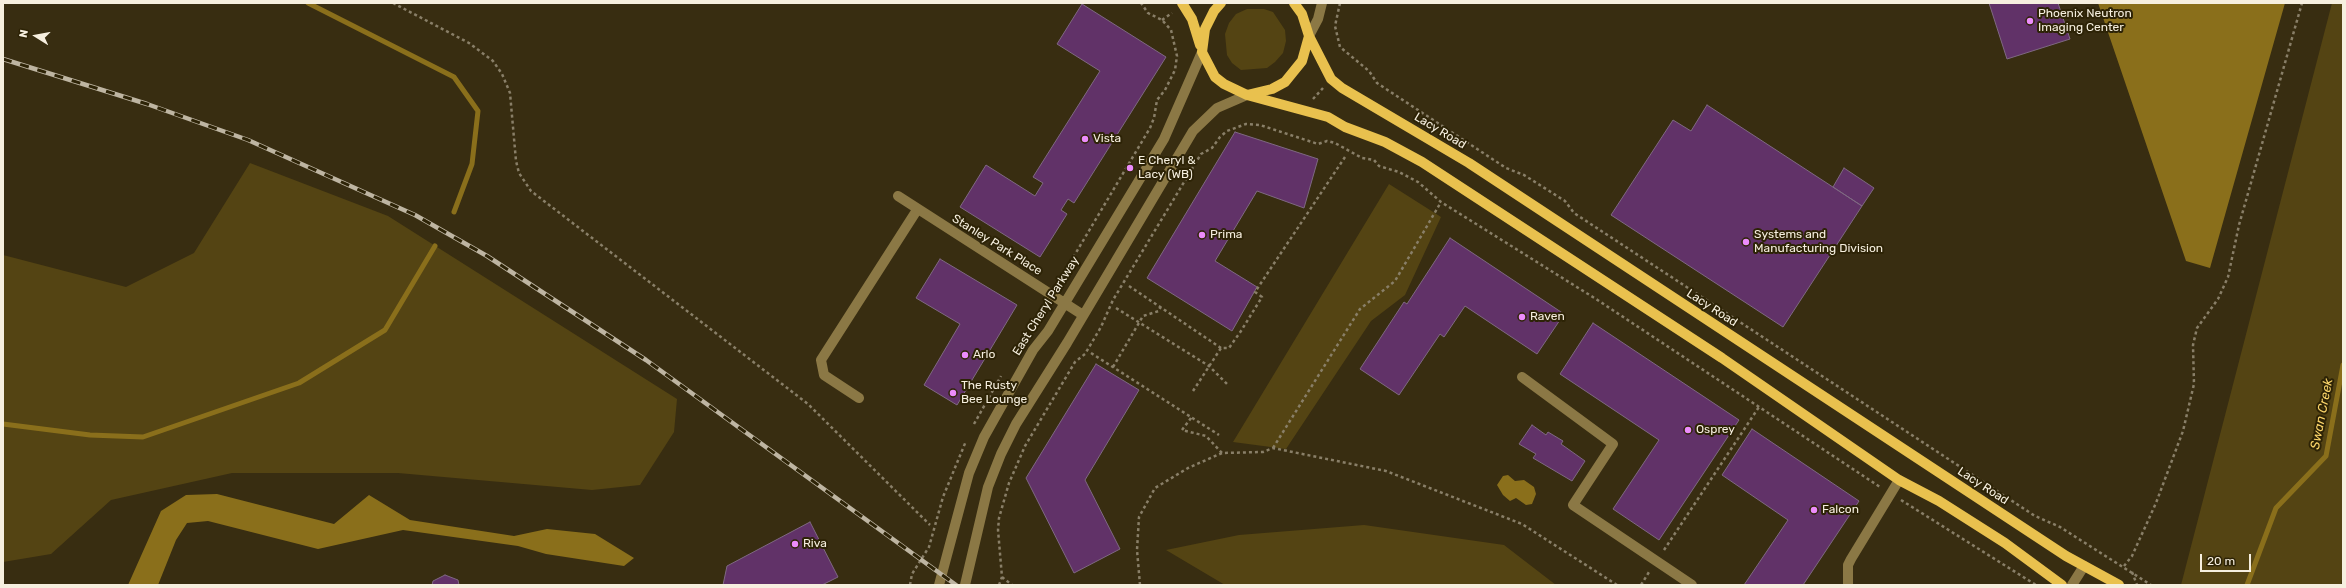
<!DOCTYPE html>
<html>
<head>
<meta charset="utf-8">
<style>
	body { margin:0 }
	#map { position:relative; width:2346px; height:588px; overflow:hidden; background:#382d11; font-family:Rubik,sans-serif }
	canvas { display:block }
	.frame { position:absolute; inset:0; border:4px solid #f6efdf; pointer-events:none }
	.north { position:absolute; left:16px; top:16px; width:40px; height:40px; -webkit-text-stroke:3px #2d2306; paint-order:stroke; rotate:281deg; font-size:11px; font-weight:700; line-height:16px; text-align:center; color:#f6efdf }
	.north::after { content:''; display:block; margin:auto; width:14px; height:18px; background:#f6efdf; clip-path:polygon(50% 0,100% 100%,50% 72%,0 100%) }
	.scale { position:absolute; left:2200px; top:554px; width:51px; height:18px; box-sizing:border-box; border:2px solid #f6efdf; border-top:0; padding-left:5px; font-size:12px; line-height:14px; white-space:nowrap; color:#f6efdf; -webkit-text-stroke:3px #2d2306; paint-order:stroke }
</style>
</head>
<body>
<div id="map">
<canvas width="2346" height="588"></canvas>
<div class="frame"></div>
<div class="north">N</div>
<div class="scale">20 m</div>
</div>
<script>
const ctx = document.querySelector('canvas').getContext('2d');
ctx.lineJoin = 'round';
function fill(path, color) { ctx.fillStyle = color; ctx.fill(path, 'evenodd'); }
const toPath = rows => new Path2D(rows.map(r => 'M' + r).join(''));
function stroke(path, color, width, dash) { ctx.strokeStyle = color; ctx.lineWidth = width; ctx.lineCap = dash ? 'butt' : 'round'; ctx.setLineDash(dash || []); ctx.stroke(path); }
function label(font, color, halo, rows, align = 'center') {
  ctx.font = font + ' Rubik,sans-serif'; ctx.lineWidth = 4; ctx.setLineDash([]); ctx.textBaseline = 'middle'; ctx.strokeStyle = halo; ctx.fillStyle = color; for (const [text, x, y, turn = 0] of rows) {
    ctx.save(); ctx.translate(x, y); ctx.rotate((+turn || 0) * Math.PI / 180); ctx.textAlign = isNaN(turn) ? turn : align; if (halo) ctx.strokeText(text, 0, 0); ctx.fillText(text, 0, 0); ctx.restore();
  }
}
const green = toPath([
	[2332,3,2343,3,2343,574,2341,585,2181,585],
	[1247,9,1264,9,1273,12,1285,30,1286,41,1283,53,1275,62,1267,68,1241,70,1232,63,1227,55,1225,34,1229,23,1236,14],
	[250,163,388,216,677,399,674,432,640,485,592,490,398,473,232,473,111,500,51,554,3,562,3,255,126,287,194,253],
	[1389,184,1441,217,1405,295,1371,321,1286,449,1233,442],
	[1364,525,1504,545,1556,585,1225,585,1166,550,1239,535]
]);
const water = toPath([
	[2098,3,2285,3,2210,268,2186,261],
	[1508,475,1515,481,1524,480,1534,487,1536,494,1532,504,1526,505,1516,498,1510,501,1503,495,1497,485,1503,476],
	[217,494,334,524,369,495,410,520,514,536,547,529,595,534,634,558,624,566,546,554,518,546,403,530,318,549,208,521,187,523,176,540,158,585,128,585,161,511,186,495]
]);
const stream = toPath([
	[308,3,454,77,478,111,472,164,454,212],
	[3,424,90,435,143,437,299,383,385,330,435,246],
	[2247,585,2276,508,2326,456,2343,365]
]);
const building = toPath([
	[1989,3,2058,3,2070,39,2007,59,1989,3],
	[1082,4,1166,57,1074,203,1068,199,1061,210,1067,214,1040,257,960,207,986,165,1035,196,1038,191,1043,183,1033,177,1100,71,1057,44,1082,4],
	[1707,105,1862,206,1783,327,1611,215,1673,120,1691,131,1707,105],
	[1235,132,1318,159,1304,208,1257,191,1215,261,1257,287,1232,331,1147,278,1235,132],
	[1844,168,1874,188,1862,206,1833,187,1844,168],
	[1450,238,1564,314,1537,354,1465,306,1444,337,1440,334,1399,395,1360,369,1404,302,1407,304,1450,238],
	[940,259,1017,305,957,405,924,385,960,324,916,298,940,259],
	[1593,323,1739,420,1659,540,1613,509,1659,440,1560,374,1593,323],
	[1096,364,1139,390,1085,480,1120,549,1074,573,1026,478,1096,364],
	[1532,425,1546,435,1548,432,1563,441,1561,444,1585,461,1572,481,1533,458,1536,454,1519,444,1532,425],
	[1752,429,1859,501,1803,585,1744,585,1788,520,1722,475,1752,429],
	[810,522,838,577,822,585,723,585,727,566,810,522],
	[445,575,458,580,459,585,432,585,433,581,445,575]
]);
const path = toPath([
	[393,3,469,43,493,61,502,74,510,93,516,161,519,173,531,191,808,404,930,525],
	[1340,3,1335,26,1340,47,1369,71,1377,83,1506,168,1524,175,1565,201,1574,213,2035,516,2060,527,2151,585],
	[1162,20,1172,13],
	[1313,99,1323,88],
	[1072,263,1074,256,1150,128,1154,118,1157,100,1165,90,1175,70,1177,56,1171,30,1162,20,1148,13,1141,3],
	[1129,286,1221,348],
	[1116,308,1209,366,1228,385],
	[1091,353,1219,435],
	[1113,367,1143,316,1159,311,1161,306],
	[1193,391,1221,348,1229,348,1241,331,1262,297,1255,292,1345,157],
	[1191,418,1182,430,1206,436,1222,453],
	[974,424,1001,376],
	[1273,448,1360,309,1395,281,1441,202],
	[1901,500,2036,585],
	[1664,550,1759,407],
	[2124,566,2132,556,2156,503,2183,431,2194,384,2193,345,2197,328,2218,299,2228,277,2239,225,2302,3],
	[2132,572,2137,585],
	[1002,577,1012,585],
	[910,585,912,574,929,547,943,497,966,441],
	[999,585,1002,577,998,530,999,518,1009,483,1025,446,1075,362,1085,354,1101,327,1113,300,1201,154,1212,148,1220,137,1227,131,1246,124,1260,125,1318,144,1327,141,1335,143,1362,158,1374,160,1379,166,1399,172,1418,182,1441,202,1596,299,1880,487],
	[1140,585,1137,550,1139,517,1155,488,1188,468,1222,453,1263,452,1273,448,1386,471,1522,524,1617,585],
	[1641,585,1649,572]
]);
const minor = toPath([
	[1309,36,1318,19,1322,3],
	[898,196,1083,315],
	[1522,377,1613,444,1573,505,1692,585],
	[859,398,824,375,821,360,917,210],
	[939,585,969,473,984,437,1033,350,1048,331,1164,139,1202,52],
	[965,585,988,487,1001,454,1016,424,1067,343,1193,131,1217,108,1247,95],
	[1848,585,1848,565,1851,559,1899,480],
	[2072,585,2084,566]
]);
const major = toPath([
	[1182,3,1192,19,1200,45],
	[1221,3,1214,11,1205,29,1202,52,1215,77,1224,84,1247,95,1328,117,1345,127,1385,142,1422,162,1722,358,1899,480,1939,501,2005,543,2062,585],
	[1309,36,1331,79,1342,88,1469,163,2066,556,2119,585],
	[1247,95,1272,89,1285,82,1302,61,1309,36,1302,14,1294,3]
]);
const rail = toPath([
	[3,59,147,104,248,140,415,215,487,256,646,360,956,585]
]);
const markers = [
	[2030,21,4,"#ec8cfb"],
	[1085,139,4,"#ec8cfb"],
	[1130,168,4,"#ec8cfb"],
	[1202,235,4,"#ec8cfb"],
	[1746,242,4,"#ec8cfb"],
	[1522,317,4,"#ec8cfb"],
	[965,355,4,"#ec8cfb"],
	[953,393,4,"#ec8cfb"],
	[1688,430,4,"#ec8cfb"],
	[1814,510,4,"#ec8cfb"],
	[795,544,4,"#ec8cfb"]
];
const poiNames = [
	["Phoenix Neutron",2038,14],
	["Imaging Center",2038,28],
	["Vista",1093,139],
	["E Cheryl &",1138,161],
	["Lacy (WB)",1138,175],
	["Prima",1210,235],
	["Systems and",1754,235],
	["Manufacturing Division",1754,249],
	["Raven",1530,317],
	["Arlo",973,355],
	["The Rusty",961,386],
	["Bee Lounge",961,400],
	["Osprey",1696,430],
	["Falcon",1822,510],
	["Riva",803,544]
];
const streetNames = [
	["Lacy Road",1440,131,31],
	["Stanley Park Place",997,245,32],
	["East Cheryl Parkway",1046,306,-58],
	["Lacy Road",1712,308,33],
	["Lacy Road",1983,486,33]
];
const waterNames = [
	["Swan Creek",2322,414,-79]
];
fill(green, '#544413');
fill(water, '#8a6f1b');
stroke(stream, '#8a6f1b', 5);
fill(building, '#613268');
stroke(building, '#7f6982', 1);
stroke(path, '#897f68', 2.5, [3, 3]);
stroke(minor, '#8b7845', 10);
stroke(major, '#e9c14e', 10);
stroke(rail, '#beb5a2', 4.5);
stroke(rail, '#2d2306', 3, [9]);
for (const [x, y, r, color] of markers) { const dot = new Path2D(); dot.arc(x, y, r, 0, 2 * Math.PI); ctx.fillStyle = color; ctx.fill(dot); stroke(dot, '#2d2306', 1.5); }
label('12px', '#f6efdf', '#2d2306', poiNames, 'left');
label('12px', '#f6efdf', '#2d2306', streetNames);
label('italic 13px', '#fad469', '#2d2306', waterNames);
</script>
</body>
</html>
